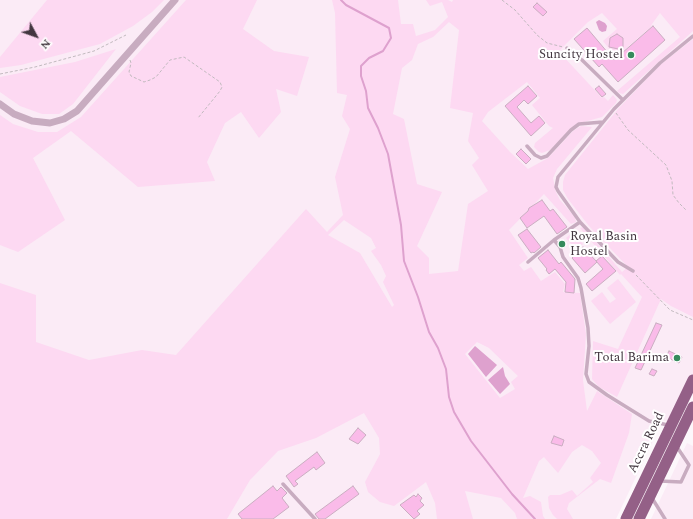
<!DOCTYPE html>
<html>
<head>
<meta charset="utf-8">
<style>
	body { margin:0 }
	#map { position:relative; width:693px; height:519px; overflow:hidden; background:#fdf7fb; font-family:Spectral,serif }
	canvas { display:block }
	.north { position:absolute; left:16px; top:16px; width:40px; height:40px; -webkit-text-stroke:3px #fff; paint-order:stroke; rotate:131deg; font-size:11px; font-weight:700; line-height:16px; text-align:center; color:#42363f }
	.north::after { content:''; display:block; margin:auto; width:14px; height:18px; background:#42363f; clip-path:polygon(50% 0,100% 100%,50% 72%,0 100%) }
</style>
</head>
<body>
<div id="map">
<canvas width="693" height="519"></canvas>
<div class="north">N</div>
</div>
<script>
const ctx = document.querySelector('canvas').getContext('2d');
ctx.lineJoin = 'round';
function fill(path, color) { ctx.fillStyle = color; ctx.fill(path, 'evenodd'); }
const toPath = rows => new Path2D(rows.map(r => 'M' + r).join(''));
function stroke(path, color, width, dash) { ctx.strokeStyle = color; ctx.lineWidth = width; ctx.lineCap = dash ? 'butt' : 'round'; ctx.setLineDash(dash || []); ctx.stroke(path); }
function label(font, color, halo, rows, align = 'center') {
  ctx.font = font + ' Spectral,serif'; ctx.lineWidth = 4; ctx.setLineDash([]); ctx.textBaseline = 'middle'; ctx.strokeStyle = halo; ctx.fillStyle = color; for (const [text, x, y, turn = 0] of rows) {
    ctx.save(); ctx.translate(x, y); ctx.rotate((+turn || 0) * Math.PI / 180); ctx.textAlign = isNaN(turn) ? turn : align; if (halo) ctx.strokeText(text, 0, 0); ctx.fillText(text, 0, 0); ctx.restore();
  }
}
const built = toPath([
	[0,0,693,0,693,378,672,424,663,420,616,519,0,519],
	[687,443,693,446,693,519,651,519]
]);
const green = toPath([
	[47,0,164,0,152,12,133,26,100,44,21,65,0,68,0,57],
	[186,0,257,0,243,29,274,51,309,57,297,96,276,89,281,112,259,138,241,112,225,123,207,162,215,181,138,187,71,131,33,158,65,220,18,252,0,245,0,115,13,124,38,132,57,132,81,117],
	[332,0,398,0,401,24,413,24,416,36,435,30,448,17,442,2,430,6,426,0,448,0,452,2,453,0,693,0,693,31,623,94,619,93,617,91,680,37,660,13,652,24,651,27,616,57,603,41,617,29,602,13,588,22,560,50,561,54,602,98,604,97,608,101,613,95,617,100,616,103,602,117,577,124,550,150,542,153,539,152,534,147,535,143,553,128,549,126,532,105,540,98,527,82,488,112,482,121,510,152,528,169,548,158,573,131,581,126,592,127,557,169,553,178,556,192,560,200,575,217,576,222,571,224,544,194,509,230,528,258,519,265,524,271,531,267,541,281,555,272,565,284,563,292,580,293,586,334,583,380,587,411,597,391,632,414,629,433,611,483,600,479,569,503,567,509,573,519,557,519,553,515,549,508,548,497,550,495,560,495,572,490,577,496,593,482,590,478,601,463,592,451,582,445,572,452,558,473,544,457,539,461,523,498,530,496,541,502,543,516,545,519,517,519,515,513,501,498,465,491,473,519,437,519,435,503,426,482,394,506,380,502,368,492,365,482,380,454,379,438,364,413,316,438,278,451,250,480,227,519,0,519,0,283,36,295,36,342,89,360,142,350,176,355,306,209,327,232,343,215,335,177,350,129,342,116,347,95,337,93,335,13],
	[449,22,459,30,450,108,473,113,468,141,479,158,472,165,488,191,468,204,458,271,429,274,429,258,417,246,442,192,417,184,404,119,393,114,402,68,412,60,418,44,433,37],
	[344,220,371,238,376,248,371,251,381,265,386,276,383,282,394,305,392,307,360,253,328,235],
	[477,342,489,348,518,376,511,382,515,389,500,398,465,354],
	[693,39,693,317,671,306,661,299,617,397,599,387,592,379,593,341,618,349,642,297,621,274,620,275,580,228,583,227,622,272,628,267,589,226,568,199,563,190,563,182,565,175,618,109,660,65],
	[116,49,73,104,59,114,42,114,20,106,0,92,0,77,75,62],
	[573,232,583,244,576,250,566,238],
	[618,279,636,302,610,324,591,301,602,292,610,303,616,299,607,288]
]);
const water = toPath([
	[599,20,605,23,607,26,606,31,602,32,599,30,596,22],
	[475,346,497,365,486,377,468,354],
	[503,367,505,376,510,384,500,394,488,380]
]);
const stream = toPath([
	[341,0,346,5,389,28,391,38,383,51,369,58,361,66,361,76,366,91,368,108,378,128,388,154,401,225,404,261,418,297,429,332,438,348,446,369,449,397,454,412,471,441,512,494,535,519]
]);
const building = toPath([
	[537,3,547,12,543,16,533,7,537,3],
	[653,26,665,40,618,82,602,64,599,67,574,39,587,28,614,60,653,26],
	[617,34,623,38,623,50,609,47,610,38,617,34],
	[528,86,537,96,528,104,524,100,517,107,531,123,539,116,545,123,531,136,505,106,528,86],
	[599,86,606,94,602,97,595,89,599,86],
	[521,149,531,159,526,164,516,154,521,149],
	[542,200,550,211,553,209,567,227,557,234,544,216,527,228,520,218,528,211,529,208,542,200],
	[527,229,541,247,534,253,533,252,531,253,518,235,527,229],
	[583,247,597,262,585,273,572,258,583,247],
	[548,250,559,264,561,262,575,279,574,293,565,292,566,282,555,269,549,274,546,270,547,269,538,258,548,250],
	[602,256,616,271,592,291,586,284,603,269,596,261,602,256],
	[656,323,662,325,641,370,635,368,656,323],
	[669,351,682,357,679,363,666,357,669,351],
	[652,369,657,371,654,376,649,374,652,369],
	[358,428,366,435,358,444,349,439,358,428],
	[554,436,564,440,562,446,551,443,554,436],
	[317,452,325,463,316,470,314,467,295,481,298,484,294,487,286,476,317,452],
	[273,486,277,491,281,487,287,493,282,498,289,507,273,519,242,519,238,514,273,486],
	[353,486,359,494,325,519,319,519,315,514,353,486],
	[418,494,422,498,420,501,424,505,417,511,420,514,414,519,400,505,414,495,416,497,418,494]
]);
const path = toPath([
	[502,0,515,10,537,35,547,43,563,47],
	[130,60,131,63,129,72,131,76,144,82,150,80,156,77,170,60,184,57,220,82,222,87,220,91,198,118],
	[0,74,35,67,94,51,126,35],
	[616,113,628,130,666,165,672,181,673,195,679,203,687,211],
	[636,275,670,310,693,320]
]);
const service = toPath([
	[567,48,582,60,623,100],
	[527,146,535,155,541,158,547,156,571,130,579,124,603,122],
	[580,222,554,240,560,247,563,257,578,278,581,288,588,328,589,346,586,374,589,382,607,395,649,421,668,425],
	[528,262,554,240],
	[633,271,618,262,580,222,558,191,556,187,558,177,614,109,660,63,693,36],
	[660,481,681,482,689,465,677,447],
	[283,484,315,519],
	[652,498,665,519]
]);
const minor = toPath([
	[0,104,14,114,32,121,50,123,64,119,77,111,175,0]
]);
const trunk = toPath([
	[626,519,693,380],
	[639,519,693,407]
]);
const markers = [
	[631,55,4,"#358a5c"],
	[562,244,4,"#358a5c"],
	[677,358,4,"#358a5c"]
];
const poiNames = [
	["Suncity Hostel",623,55],
	["Royal Basin",570,237,"left"],
	["Hostel",570,252,"left"],
	["Total Barima",669,358]
];
const streetNames = [
	["Accra Road",647,443,-64]
];
fill(built, '#fbebf6');
fill(green, '#fdd9f2');
fill(water, '#dea1ce');
stroke(stream, '#dea1ce', 2);
fill(building, '#fabbe9');
stroke(building, '#cbaec2', 1);
stroke(path, '#c2babf', 1, [3, 2]);
stroke(service, '#c8acc0', 3.5);
stroke(minor, '#c8acc0', 7);
stroke(trunk, '#946087', 11);
for (const [x, y, r, color] of markers) { const dot = new Path2D(); dot.arc(x, y, r, 0, 2 * Math.PI); ctx.fillStyle = color; ctx.fill(dot); stroke(dot, '#fff', 1.5); }
label('13px', '#42363f', '#fff', poiNames, 'right');
label('13px', '#42363f', '#fff', streetNames);
</script>
</body>
</html>
